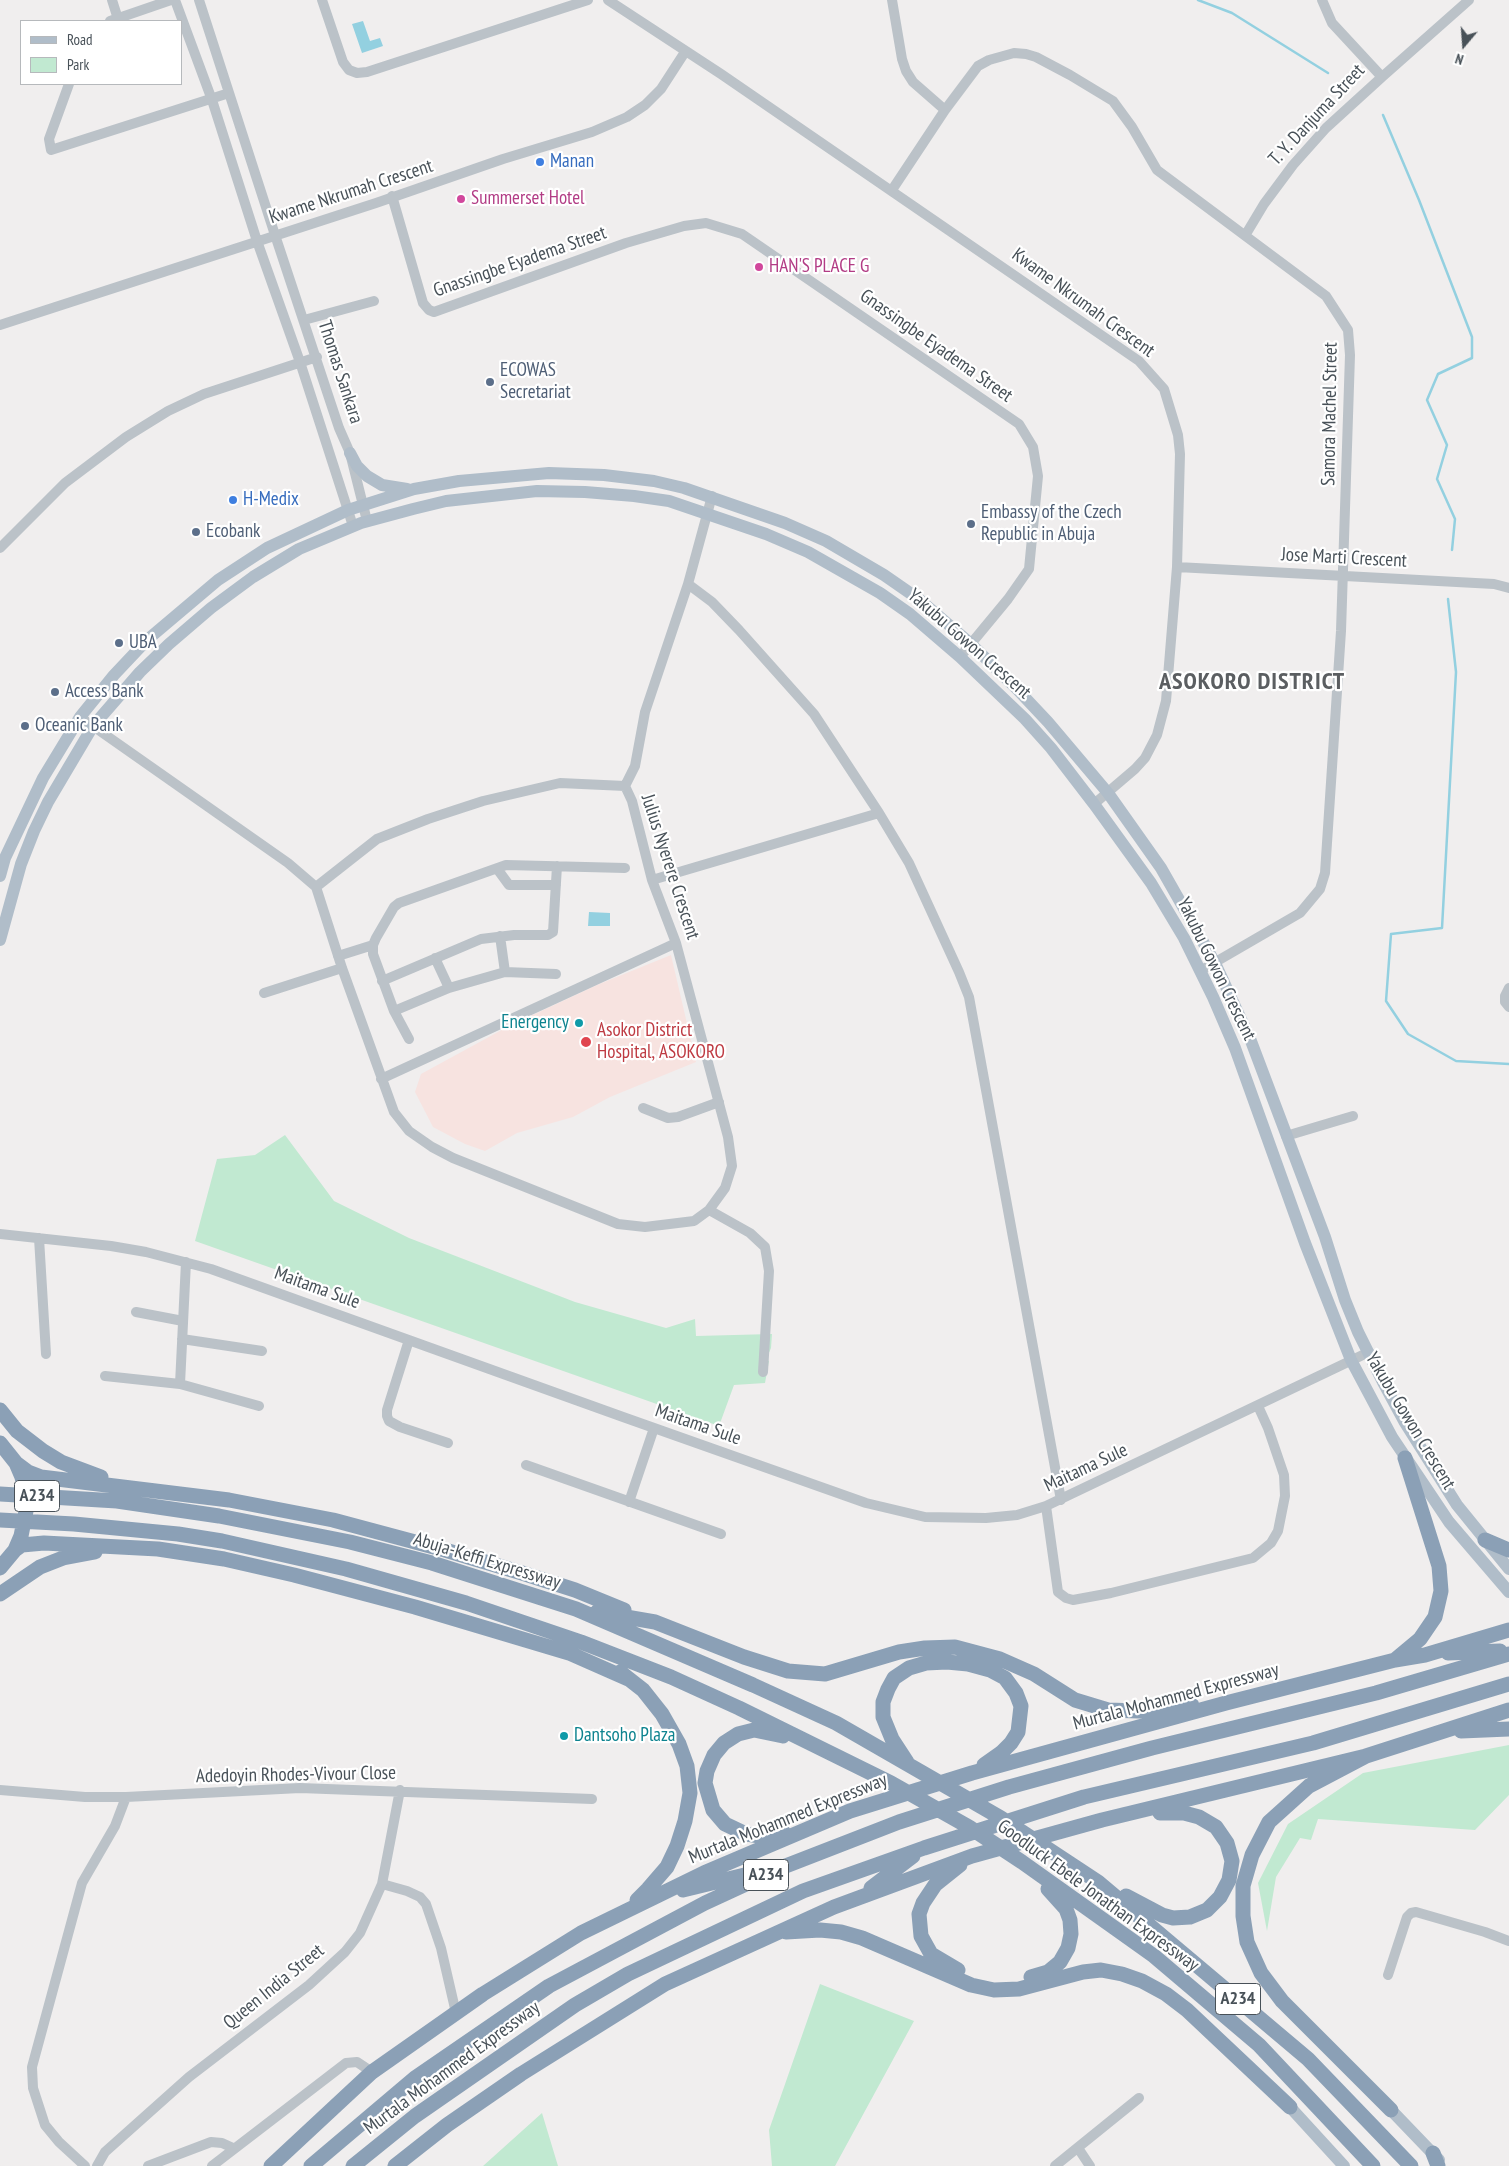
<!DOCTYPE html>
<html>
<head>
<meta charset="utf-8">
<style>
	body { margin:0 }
	#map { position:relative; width:1509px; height:2166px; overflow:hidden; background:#f0eeee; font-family:"PT Sans Narrow",sans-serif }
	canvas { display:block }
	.legend { position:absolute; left:20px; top:20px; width:162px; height:65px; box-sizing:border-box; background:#fff; border:1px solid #b6b9bc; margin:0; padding:6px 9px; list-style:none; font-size:15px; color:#485158 }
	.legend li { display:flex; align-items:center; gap:10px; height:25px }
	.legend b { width:25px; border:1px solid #b6b9bc }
	.north { position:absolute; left:1439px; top:20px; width:50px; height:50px; -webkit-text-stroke:4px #fff; paint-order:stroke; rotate:198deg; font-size:14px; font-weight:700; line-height:20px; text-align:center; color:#485158 }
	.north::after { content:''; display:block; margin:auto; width:18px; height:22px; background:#485158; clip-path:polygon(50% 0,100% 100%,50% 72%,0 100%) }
</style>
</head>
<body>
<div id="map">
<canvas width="1509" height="2166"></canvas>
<ul class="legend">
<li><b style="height:6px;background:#b0bdc9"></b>Road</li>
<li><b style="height:14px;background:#c1e9d1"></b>Park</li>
</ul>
<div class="north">N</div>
</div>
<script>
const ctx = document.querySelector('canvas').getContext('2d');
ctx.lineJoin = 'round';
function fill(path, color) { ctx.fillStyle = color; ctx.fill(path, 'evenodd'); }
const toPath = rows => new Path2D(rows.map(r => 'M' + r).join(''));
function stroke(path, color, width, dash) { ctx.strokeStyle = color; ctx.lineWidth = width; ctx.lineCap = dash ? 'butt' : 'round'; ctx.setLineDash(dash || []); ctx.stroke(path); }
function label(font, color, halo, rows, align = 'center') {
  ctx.font = font + ' "PT Sans Narrow",sans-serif'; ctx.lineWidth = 4.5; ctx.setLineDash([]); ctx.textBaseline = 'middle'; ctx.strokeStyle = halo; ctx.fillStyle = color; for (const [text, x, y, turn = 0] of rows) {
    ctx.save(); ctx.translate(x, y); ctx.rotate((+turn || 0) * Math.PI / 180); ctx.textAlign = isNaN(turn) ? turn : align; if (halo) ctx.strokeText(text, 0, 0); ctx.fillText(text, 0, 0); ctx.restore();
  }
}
const medical = toPath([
	[671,955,696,1062,610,1097,573,1117,517,1133,485,1151,465,1144,433,1127,415,1092,421,1074,509,1026,597,985]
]);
const green = toPath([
	[285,1135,334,1201,409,1238,575,1302,666,1328,695,1319,696,1336,772,1334,771,1348,766,1360,769,1361,765,1383,734,1385,719,1426,195,1241,217,1159,255,1155],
	[1509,1745,1509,1795,1475,1830,1318,1819,1311,1840,1300,1838,1276,1877,1267,1931,1258,1883,1288,1824,1363,1773],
	[820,1984,914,2021,835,2166,772,2166,769,2130],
	[542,2113,558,2166,483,2166]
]);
const water = toPath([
	[363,21,370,41,380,38,383,46,362,53,352,24],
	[589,912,610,913,610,926,588,926]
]);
const stream = toPath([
	[1198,0,1232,13,1328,73],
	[1383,115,1419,200,1472,337,1472,358,1438,374,1427,400,1447,445,1437,479,1455,519,1452,550],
	[1448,599,1456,672,1442,928,1391,934,1386,1001,1408,1034,1456,1061,1509,1064]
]);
const minor = toPath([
	[112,0,118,19],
	[175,0,212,100,257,241,300,362,353,526],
	[199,0,275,235,339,428,350,453,367,521],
	[322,0,343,62,349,70,357,73,367,72,588,0],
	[608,0,721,74,1139,361,1164,389,1178,435,1180,454,1177,567,1166,701,1157,735,1145,758,1135,769,1094,804],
	[892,0,902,59,906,71,913,82,945,110],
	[110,21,171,0],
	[1382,77,1469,0],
	[69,84,49,139,51,150,229,93],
	[892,190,945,110,978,66,989,60,1014,53,1026,54,1036,57,1070,75,1113,101,1132,127,1157,170,1326,296,1348,330,1350,355,1341,631,1325,873,1320,889,1300,913,1200,971],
	[392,196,423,303,429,310,434,312,626,243,684,226,706,223,742,234,1019,424,1033,447,1038,476,1029,569,1008,599,960,657],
	[1246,234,1264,204,1293,165,1326,128,1382,77,1332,23,1322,0],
	[304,320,374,301],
	[0,325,376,203,503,159,592,132,627,117,645,105,661,89,685,52],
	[0,548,65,483,126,437,168,411,204,394,317,357],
	[1177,567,1494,584,1509,588],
	[688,584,712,602,739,630,814,714,879,813,909,863,959,972,969,997,1061,1500],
	[80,717,288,863,316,887,342,968,394,1112,409,1131,432,1147,453,1158,618,1224,645,1227,694,1221,709,1210,725,1188,732,1166,728,1137,676,943,652,880,632,801,625,786,635,766,645,712,688,584,712,496],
	[498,870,509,885,556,885],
	[652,880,879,813],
	[316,887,377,839,428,819,483,801,560,783,625,786],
	[500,936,505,972],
	[338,956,373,945],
	[435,958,449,988],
	[382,981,481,939,514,935,548,935,553,932,557,866],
	[1509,988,1505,996,1505,1002,1509,1007],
	[264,993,342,968],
	[394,1011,449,988,505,972,556,974],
	[409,1039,394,1011,373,954,373,945,376,938,394,907,399,903,506,865,625,868],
	[381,1079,676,943],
	[643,1108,668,1118,678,1117,719,1102],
	[1286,1136,1353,1116],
	[709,1210,750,1233,765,1247,769,1271,763,1372],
	[0,1234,111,1246,146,1252,211,1269,623,1417,866,1503,925,1517,986,1518,1017,1515,1046,1506,1369,1352],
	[39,1238,46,1354],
	[136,1312,183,1321],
	[182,1339,262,1351],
	[409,1340,387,1410,387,1416,389,1421,400,1427,448,1443],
	[105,1376,180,1384,259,1406],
	[180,1384,186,1262],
	[526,1465,721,1534],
	[629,1502,654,1428],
	[1046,1506,1058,1592,1066,1598,1073,1600,1111,1593,1253,1558,1271,1543,1278,1531,1285,1496,1284,1475,1268,1428,1258,1406],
	[0,1790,85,1797,126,1797,300,1788,592,1799],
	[382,1884,407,1891,420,1897,426,1904,441,1948,456,2013],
	[1388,1975,1407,1917,1411,1913,1416,1912,1485,1932,1509,1941],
	[1078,2148,1090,2166],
	[85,2166,59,2142,45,2125,33,2088,32,2067,82,1883,115,1826,126,1797],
	[97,2166,105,2152,189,2077,309,1985,345,1952,360,1933,382,1884,400,1790],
	[148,2166,211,2142,222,2143,233,2148],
	[212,2166,346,2063,357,2062,372,2072],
	[1055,2166,1139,2098]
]);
const major = toPath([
	[350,453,357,466,367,476,382,485,407,489],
	[0,876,5,858,43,778,80,717,114,675,147,640,218,580,267,548,348,510,414,489,459,481,549,473,604,475,654,481,684,488,785,523,826,541,884,575,920,600,971,644,1016,688,1048,722,1108,793,1161,868,1215,963,1251,1041,1325,1237,1345,1300,1358,1332,1384,1384,1404,1421,1457,1505,1509,1569],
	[0,940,21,864,34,831,48,802,93,726,140,672,169,644,211,608,253,577,299,549,361,523,413,509,446,501,537,491,585,492,634,496,669,501,766,534,808,552,880,593,910,614,960,657,1025,719,1051,748,1094,804,1151,883,1184,938,1213,997,1235,1048,1305,1243,1351,1360,1392,1437,1449,1522,1509,1592],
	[1290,2107,1344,2166],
	[1391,2110,1439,2160]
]);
const highway = toPath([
	[0,1410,17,1431,43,1451,61,1462,101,1477],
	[0,1443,16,1463,22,1477,27,1506,21,1536,15,1550,0,1568],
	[16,1463,28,1472,41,1477,229,1500,333,1520,445,1550,522,1573,575,1590,624,1610],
	[0,1494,117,1501,219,1516,350,1542,432,1563,576,1609,753,1685,836,1723,1001,1818,1098,1882,1308,2059,1411,2166],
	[0,1520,74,1524,178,1534,222,1541,346,1569,466,1603,581,1642,671,1677,739,1708,891,1783,969,1827,1022,1862,1154,1956,1259,2045,1373,2166],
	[1485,1540,1509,1550],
	[15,1550,22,1545,44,1543,158,1549,224,1559,294,1575,415,1607,569,1653,628,1679],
	[0,1594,40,1567,63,1558,95,1552],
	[597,1612,655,1622,744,1657,788,1671,825,1674,899,1652,925,1648,955,1647,1000,1659,1034,1674,1075,1700,1108,1710,1139,1711,1192,1705],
	[1448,1653,1500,1651],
	[1396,1659,1420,1639,1435,1617,1441,1591,1439,1566,1405,1458],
	[620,1672,643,1690,662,1714,679,1744,687,1766,690,1793,685,1821,677,1846,667,1867,648,1889,637,1900],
	[1461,1731,1509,1729],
	[783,1736,754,1730,738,1734,724,1743,714,1755,707,1771,705,1783,713,1810,725,1824,746,1834,760,1836,784,1833],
	[907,1762,892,1739,883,1717,883,1702,888,1689,894,1678,909,1668,926,1663,947,1662,968,1664,990,1670,1005,1678,1016,1693,1021,1706,1018,1732,1011,1743,1001,1753,984,1765],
	[871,1888,913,1856],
	[683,1890,757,1872],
	[1126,1896,1162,1915,1173,1918,1190,1917,1207,1910,1220,1897,1229,1880,1232,1861,1227,1843,1216,1827,1199,1817,1184,1813,1160,1813],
	[786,1932,820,1930,841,1932,862,1938,971,1985,994,1990,1019,1989,1083,1972,1101,1970,1122,1974,1142,1981,1166,1994,1187,2010,1290,2107],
	[958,1970,931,1954,921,1936,919,1914,923,1903,935,1885,960,1865],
	[1031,1977,1048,1972,1060,1962,1068,1948,1071,1934,1070,1920,1066,1909,1048,1889],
	[1391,2110,1282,2001,1261,1973,1247,1942,1243,1916,1243,1886,1252,1855,1269,1822,1309,1786,1366,1756,1509,1710],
	[1433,2153,1438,2166],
	[271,2166,372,2072,483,1994,581,1933,704,1873,850,1811,972,1773,1226,1703,1395,1660,1425,1655,1509,1630],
	[311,2166,415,2078,549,1986,705,1903,783,1867,899,1822,1009,1787,1152,1748,1376,1693,1509,1654],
	[353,2166,415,2116,575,2005,628,1974,803,1891,924,1848,1084,1797,1313,1743,1509,1684],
	[395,2166,447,2125,521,2074,665,1984,834,1907,972,1856,1102,1820,1366,1756]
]);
const markers = [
	[540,162,5,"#3f7fe0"],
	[461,199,5,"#d1479c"],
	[759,267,5,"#d1479c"],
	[490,382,5,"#5c6f8a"],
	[233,500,5,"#3f7fe0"],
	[971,524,5,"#5c6f8a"],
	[196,532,5,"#5c6f8a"],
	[119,643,5,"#5c6f8a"],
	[55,692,5,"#5c6f8a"],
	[25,726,5,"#5c6f8a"],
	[579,1023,5,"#0f9aa8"],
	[586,1042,6,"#e0444e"],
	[564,1736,5,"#0f9aa8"]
];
const shields = [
	[37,1496,45],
	[766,1875,45],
	[1238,1999,45]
];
const shieldNames = [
	["A234",37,1496],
	["A234",766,1875],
	["A234",1238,1999]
];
const streetNames = [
	["T. Y. Danjuma Street",1317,115,-47],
	["Kwame Nkrumah Crescent",351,192,-18],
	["Gnassingbe Eyadema Street",520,262,-19],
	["Kwame Nkrumah Crescent",1083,303,36],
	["Gnassingbe Eyadema Street",936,346,35],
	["Thomas Sankara",340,372,72],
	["Samora Machel Street",1330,414,-89],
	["Jose Marti Crescent",1344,558,3],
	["Yakubu Gowon Crescent",969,644,41],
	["Julius Nyerere Crescent",670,867,72],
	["Yakubu Gowon Crescent",1216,969,64],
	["Maitama Sule",317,1288,20],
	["Yakubu Gowon Crescent",1410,1421,59],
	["Maitama Sule",698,1425,19],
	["Maitama Sule",1086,1468,-25],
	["Abuja-Keffi Expressway",487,1561,17],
	["Murtala Mohammed Expressway",1176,1697,-15],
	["Adedoyin Rhodes-Vivour Close",296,1775,-1],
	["Murtala Mohammed Expressway",788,1819,-22],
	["Goodluck Ebele Jonathan Expressway",1098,1896,36],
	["Queen India Street",274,1987,-39],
	["Murtala Mohammed Expressway",452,2068,-36]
];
const shopNames = [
	["Manan",550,162],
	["H-Medix",243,500]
];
const hotelNames = [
	["Summerset Hotel",471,199],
	["HAN'S PLACE G",769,267]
];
const serviceNames = [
	["ECOWAS",500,371],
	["Secretariat",500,393],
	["Embassy of the Czech",981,513],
	["Republic in Abuja",981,535],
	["Ecobank",206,532],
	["UBA",129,643],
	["Access Bank",65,692],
	["Oceanic Bank",35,726]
];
const cultureNames = [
	["Energency",569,1023],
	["Dantsoho Plaza",574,1736,"left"]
];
const healthNames = [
	["Asokor District",597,1031],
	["Hospital, ASOKORO",597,1053]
];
const districtNames = [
	["ASOKORO DISTRICT",1252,682]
];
fill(medical, '#f7e3e0');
fill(green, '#c1e9d1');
fill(water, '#93d0e0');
stroke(stream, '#93d0e0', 2.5);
stroke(minor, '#bbc2c8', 10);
stroke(major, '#b0bdc9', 12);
stroke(highway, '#8ba0b6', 15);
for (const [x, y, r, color] of markers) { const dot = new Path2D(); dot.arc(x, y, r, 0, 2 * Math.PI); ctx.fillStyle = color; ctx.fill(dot); stroke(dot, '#fff', 2); }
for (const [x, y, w] of shields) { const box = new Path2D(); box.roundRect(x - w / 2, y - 15.5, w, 31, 4); ctx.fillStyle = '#fff'; ctx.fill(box); stroke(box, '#485158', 1); }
label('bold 18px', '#485158', null, shieldNames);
label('19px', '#485158', '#fff', streetNames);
label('19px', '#366cbe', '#fff', shopNames, 'left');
label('19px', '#b23c85', '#fff', hotelNames, 'left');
label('19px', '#4e5e75', '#fff', serviceNames, 'left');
label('19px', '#0d838f', '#fff', cultureNames, 'right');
label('19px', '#be3a42', '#fff', healthNames, 'left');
ctx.letterSpacing = '1px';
label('bold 24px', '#5b5e61', '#fff', districtNames);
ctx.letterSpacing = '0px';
</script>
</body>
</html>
